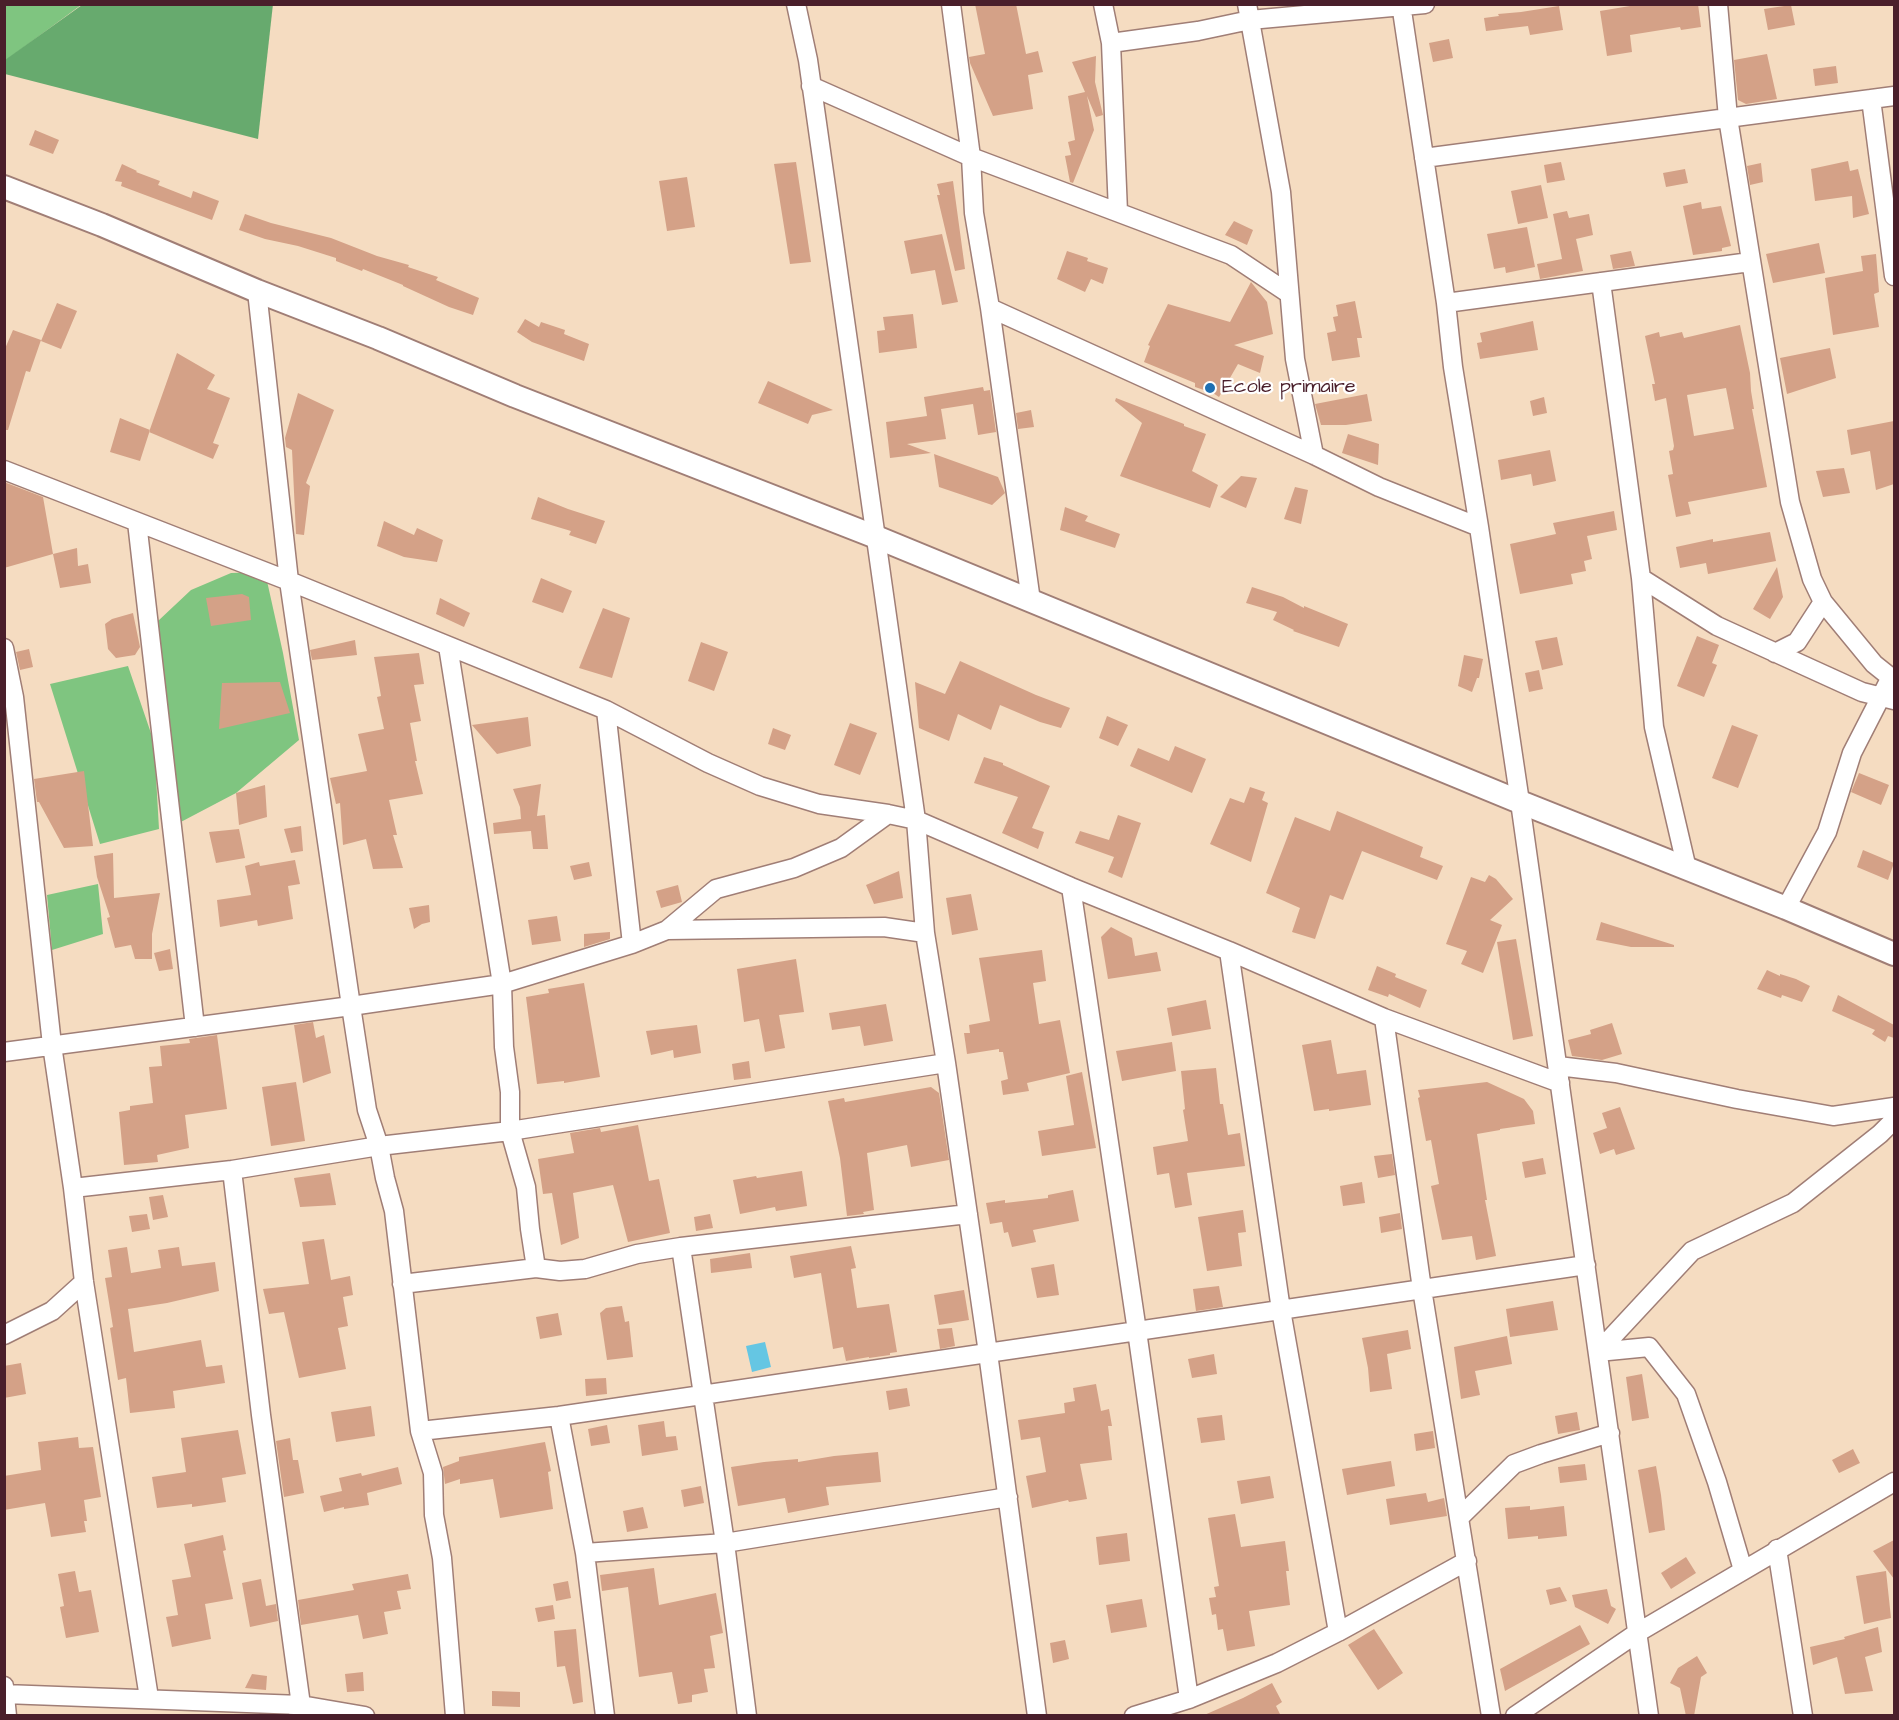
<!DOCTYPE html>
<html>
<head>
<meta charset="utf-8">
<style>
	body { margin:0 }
	#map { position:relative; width:1899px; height:1720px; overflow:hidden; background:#f5dcc1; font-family:"Architects Daughter",sans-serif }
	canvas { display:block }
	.frame { position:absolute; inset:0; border:6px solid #4a1f2b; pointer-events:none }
</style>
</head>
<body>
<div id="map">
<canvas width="1899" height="1720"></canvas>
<div class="frame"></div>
</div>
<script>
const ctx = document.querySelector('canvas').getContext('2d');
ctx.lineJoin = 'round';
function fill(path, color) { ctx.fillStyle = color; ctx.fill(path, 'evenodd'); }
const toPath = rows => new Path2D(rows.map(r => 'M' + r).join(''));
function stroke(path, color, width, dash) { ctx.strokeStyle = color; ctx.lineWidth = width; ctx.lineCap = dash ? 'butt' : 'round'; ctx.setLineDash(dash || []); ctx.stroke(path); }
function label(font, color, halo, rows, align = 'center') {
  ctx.font = font + ' "Architects Daughter",sans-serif'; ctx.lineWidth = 4.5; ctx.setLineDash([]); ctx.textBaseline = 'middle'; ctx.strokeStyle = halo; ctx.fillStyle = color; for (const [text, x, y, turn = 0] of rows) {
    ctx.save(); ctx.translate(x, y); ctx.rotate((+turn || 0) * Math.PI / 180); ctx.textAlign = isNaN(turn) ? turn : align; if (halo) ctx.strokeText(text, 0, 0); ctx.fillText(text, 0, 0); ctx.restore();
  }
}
const green = toPath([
	[5,5,81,5,5,61],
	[265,572,283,653,299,740,236,793,177,824,158,621,191,590,231,573],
	[128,666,154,742,159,829,100,844,50,684],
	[98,884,103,934,52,950,47,895]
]);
const forest = toPath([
	[273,4,258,139,5,74,5,60,82,5]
]);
const water = toPath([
	[765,1342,771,1367,752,1372,746,1346]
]);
const building = toPath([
	[975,4,1016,4,1026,54,1038,51,1043,72,1028,75,1033,109,993,116,970,63,969,57,985,54],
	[1642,4,1698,4,1701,27,1681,30,1680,27,1630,35,1632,52,1607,56,1600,11],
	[1791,5,1795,25,1768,30,1764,9],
	[1559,6,1563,30,1530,35,1528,26,1486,31,1484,18,1499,16,1498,14,1521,12],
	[1449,39,1453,58,1433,62,1429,43],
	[1767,54,1777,99,1746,104,1738,100,1734,60],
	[1096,56,1095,82,1103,115,1096,117,1087,96,1094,130,1073,183,1070,182,1065,156,1071,155,1068,142,1075,140,1068,96,1085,92,1072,62],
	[1836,66,1838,83,1815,86,1813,69],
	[35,130,59,140,53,154,29,145],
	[1848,161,1850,171,1858,169,1869,214,1853,218,1852,196,1815,201,1811,169],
	[796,162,811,262,790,264,774,164],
	[1561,162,1565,180,1547,183,1544,165],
	[1761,163,1763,182,1750,185,1747,166],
	[122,164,137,171,136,172,160,181,158,185,191,198,193,191,219,201,212,220,121,186,122,182,115,181],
	[1685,169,1688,183,1666,187,1663,173],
	[687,177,695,227,667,231,659,181],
	[953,181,965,269,955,271,937,195,940,195,937,184],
	[1541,185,1548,218,1518,224,1511,191],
	[1701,202,1702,209,1721,206,1731,246,1722,248,1722,251,1693,255,1683,206],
	[1567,211,1569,218,1589,214,1593,235,1576,239,1583,271,1540,279,1537,264,1562,259,1553,214],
	[245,214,271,223,331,238,377,256,409,265,408,267,438,277,436,280,479,298,473,315,449,307,403,286,403,285,363,269,362,271,336,261,336,258,298,246,265,239,239,230],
	[1234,221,1253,230,1247,245,1225,235],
	[1527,227,1535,267,1506,273,1505,267,1494,269,1487,234],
	[942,234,958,302,942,305,935,270,911,274,904,241],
	[1819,243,1825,273,1773,283,1766,254],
	[1067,251,1088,258,1087,261,1108,268,1103,284,1091,279,1085,292,1057,279],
	[1631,251,1635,266,1613,269,1610,255],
	[1876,254,1879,292,1874,294,1879,327,1833,335,1825,278,1863,271,1861,256],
	[1251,282,1267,302,1273,334,1234,345,1264,356,1260,373,1238,364,1219,397,1213,393,1195,387,1195,383,1144,362,1150,346,1148,345,1168,304,1230,322],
	[1355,301,1362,338,1357,338,1360,357,1332,361,1327,333,1336,331,1333,317,1338,316,1336,305],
	[57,303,77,311,61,349,41,341],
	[913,314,917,348,879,353,877,331,885,330,883,317],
	[525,319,539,327,541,322,565,330,564,334,589,344,584,361,532,342,517,332],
	[1533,321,1538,350,1480,359,1477,343,1482,342,1480,333],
	[1740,325,1750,373,1751,391,1754,409,1752,409,1767,487,1688,502,1691,514,1676,517,1668,475,1673,474,1669,451,1673,450,1674,446,1666,398,1655,401,1652,384,1655,384,1645,336,1659,332,1660,337,1682,332,1684,338],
	[1726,388,1734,429,1694,436,1687,395],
	[13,330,41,340,30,372,26,371,8,430,4,430,4,351],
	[1830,348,1836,378,1787,394,1780,358],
	[177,353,215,375,207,389,230,398,213,443,219,445,213,459,149,432],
	[768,381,833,410,812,415,808,424,758,403],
	[983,387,984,391,990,390,996,432,978,435,973,404,941,409,946,439,907,444,931,453,890,458,886,422,927,416,924,397],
	[298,393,334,410,306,483,310,486,304,535,296,534,292,450,286,447,285,438],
	[1367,394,1372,421,1346,425,1321,425,1315,404],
	[1544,397,1547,413,1533,416,1530,401],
	[1116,398,1184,424,1184,426,1206,434,1192,471,1218,485,1210,508,1120,476,1142,423,1115,401],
	[1031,410,1034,427,1018,429,1016,413],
	[120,418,150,430,140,461,110,452],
	[1894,421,1894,484,1876,490,1870,451,1851,455,1847,430],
	[1348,434,1379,444,1378,465,1342,453],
	[1550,450,1556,481,1533,486,1531,474,1501,480,1498,460],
	[934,454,998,477,1005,493,992,505,939,487],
	[1844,468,1850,493,1823,497,1816,471],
	[1241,476,1257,478,1246,508,1220,497],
	[4,482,43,497,53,554,4,568],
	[1295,487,1308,490,1301,524,1284,519],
	[538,497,568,509,605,521,596,544,569,535,571,531,531,519],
	[1065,507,1088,516,1085,521,1120,534,1115,548,1060,530],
	[1614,511,1617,530,1587,536,1592,559,1584,561,1586,571,1571,574,1573,584,1520,594,1510,544,1556,534,1553,523],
	[384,521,414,535,417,528,443,540,437,562,404,557,377,546],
	[1770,532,1776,561,1708,574,1706,563,1680,568,1676,547,1713,539,1713,542],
	[77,548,78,566,88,564,91,583,60,588,53,554],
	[1777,567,1783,597,1770,619,1753,609],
	[541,578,572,591,563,613,532,602],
	[1252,587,1283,597,1304,608,1304,606,1348,624,1339,647,1293,631,1294,630,1273,620,1277,612,1246,603],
	[242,594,249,597,251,620,211,626,206,598],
	[440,598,470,613,464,627,436,614],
	[603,608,630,618,612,678,579,668],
	[133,613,140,647,135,655,116,658,108,649,105,624,112,619],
	[1697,636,1719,645,1712,663,1717,665,1704,697,1677,686],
	[1557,637,1563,665,1542,670,1535,641],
	[355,640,357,655,312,660,310,650],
	[701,642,728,652,714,691,688,681],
	[29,649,33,667,20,670,16,652],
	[419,653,424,684,414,685,421,721,410,723,417,761,415,761,423,794,389,800,397,835,393,835,403,868,373,869,366,839,343,845,340,803,336,804,330,778,367,771,358,734,384,729,377,697,381,696,374,657],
	[1464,655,1483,659,1479,678,1477,678,1472,692,1458,686],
	[960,661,1036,695,1070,708,1061,728,1040,722,1000,705,991,730,958,714,949,741,919,728,915,682,945,694],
	[1539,670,1543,689,1529,692,1525,673],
	[280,682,290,713,219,729,222,683],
	[1107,716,1128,725,1118,746,1099,738],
	[528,717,531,746,497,754,472,725],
	[850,723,877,733,860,775,834,765],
	[1732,725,1758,735,1738,788,1712,778],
	[773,728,791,735,785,750,768,744],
	[1175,746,1206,759,1192,793,1130,766,1138,748,1169,761],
	[984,757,1003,763,1003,765,1050,786,1032,828,1044,832,1038,849,1002,833,1018,797,974,783],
	[84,771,93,846,64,848,39,802,37,802,34,779],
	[1859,773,1889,785,1881,805,1851,792],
	[541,784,537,816,545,815,548,849,533,849,531,831,494,834,493,823,521,819,520,807,513,789],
	[265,785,267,817,239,825,236,793],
	[1250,787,1265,792,1262,800,1268,803,1251,862,1210,844,1230,798,1244,803],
	[1337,811,1423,847,1420,857,1443,866,1437,880,1362,851,1343,900,1330,895,1315,939,1292,932,1300,908,1266,893,1295,817,1330,831],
	[1118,815,1141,823,1122,878,1108,872,1114,857,1075,843,1080,831,1109,840],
	[301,826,303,851,291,853,284,829],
	[239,829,245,858,216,863,209,832],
	[1863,850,1894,863,1888,880,1857,867],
	[113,853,114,898,160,893,152,934,152,959,135,959,131,945,115,948,107,918,110,917,97,877,94,856],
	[295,860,300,884,288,886,293,919,258,926,257,920,220,927,217,900,251,895,245,866,259,862,260,866],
	[589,862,592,876,574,880,570,866],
	[899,871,903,898,874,904,866,885],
	[1489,875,1496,879,1513,899,1490,920,1502,925,1483,973,1461,964,1467,951,1446,944,1471,877,1485,882],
	[678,885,682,902,661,908,656,891],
	[971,894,978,930,952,935,946,898],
	[429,905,430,922,422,924,414,929,409,908],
	[557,916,561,941,532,945,528,920],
	[1601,922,1674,945,1674,947,1631,947,1596,940],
	[1111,927,1132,938,1135,956,1157,952,1161,971,1108,979,1101,937],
	[610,932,610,939,584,947,584,934],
	[1516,939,1533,1036,1513,1040,1497,942],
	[170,949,173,969,159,971,154,953],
	[1042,950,1046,981,1033,983,1039,1024,1060,1020,1070,1073,1027,1083,1029,1091,1003,1095,1001,1081,1008,1079,1003,1052,999,1052,999,1049,967,1054,964,1033,970,1033,969,1025,990,1021,979,958],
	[796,959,804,1012,779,1015,785,1048,765,1052,759,1019,744,1022,737,969],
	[1377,966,1396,974,1395,977,1427,990,1420,1008,1389,994,1388,997,1368,990],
	[1767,970,1780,976,1780,974,1796,979,1810,986,1802,1002,1782,995,1781,998,1757,989],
	[584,983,600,1077,564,1083,564,1081,537,1084,526,997,549,993,548,989],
	[1838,995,1894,1025,1894,1038,1888,1036,1885,1042,1872,1034,1875,1030,1832,1011],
	[1206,1000,1211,1029,1172,1036,1167,1008],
	[886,1004,893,1041,864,1046,860,1026,832,1030,829,1013],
	[313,1022,316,1038,324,1035,331,1073,303,1083,294,1025],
	[1612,1023,1622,1054,1602,1060,1572,1056,1568,1040,1591,1034,1590,1030],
	[697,1025,701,1053,674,1058,673,1050,651,1055,646,1031],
	[217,1035,227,1109,185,1115,189,1148,157,1155,158,1162,124,1165,119,1112,130,1110,130,1106,153,1103,149,1067,162,1066,160,1046,190,1043,189,1039],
	[1331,1040,1337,1074,1366,1070,1371,1105,1329,1111,1329,1109,1314,1111,1302,1045],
	[1172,1042,1176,1071,1122,1081,1116,1051],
	[749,1061,751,1078,734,1080,732,1064],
	[1216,1068,1220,1104,1223,1104,1228,1135,1240,1133,1245,1166,1187,1173,1192,1205,1175,1208,1169,1173,1157,1175,1153,1147,1188,1141,1183,1110,1185,1109,1181,1071],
	[1082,1072,1096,1148,1042,1156,1038,1131,1074,1125,1066,1076],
	[296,1082,305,1141,271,1146,262,1087],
	[1487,1082,1524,1099,1533,1111,1535,1124,1500,1129,1500,1130,1477,1134,1487,1200,1485,1200,1496,1256,1476,1260,1472,1236,1442,1240,1431,1186,1439,1184,1431,1140,1426,1141,1418,1098,1420,1097,1418,1090],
	[931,1087,939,1093,949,1160,911,1167,907,1145,867,1153,874,1210,863,1212,864,1214,847,1216,840,1158,828,1101,844,1098,845,1102],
	[1620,1107,1635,1149,1616,1155,1614,1149,1600,1154,1593,1133,1607,1128,1602,1113],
	[638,1125,649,1181,659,1179,670,1233,628,1242,613,1185,573,1193,579,1238,561,1245,552,1193,543,1194,538,1159,574,1153,570,1133,600,1128,601,1132],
	[1392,1154,1395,1175,1378,1178,1374,1156],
	[1543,1158,1546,1174,1525,1178,1522,1162],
	[802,1171,807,1206,776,1211,775,1207,740,1214,733,1180,756,1176,757,1178],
	[330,1173,336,1205,300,1207,294,1178],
	[1362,1182,1365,1203,1343,1206,1340,1186],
	[1073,1190,1079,1221,1033,1230,1036,1242,1012,1247,1008,1232,1004,1233,1002,1222,990,1224,986,1203,1005,1200,1005,1203,1048,1198,1048,1195],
	[163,1195,168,1217,153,1220,149,1197],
	[1243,1210,1246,1232,1238,1233,1242,1266,1207,1271,1198,1217],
	[1400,1213,1402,1229,1381,1233,1379,1217],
	[147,1214,150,1229,132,1232,129,1216],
	[710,1214,713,1228,696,1231,694,1217],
	[324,1239,331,1280,350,1276,353,1295,343,1297,348,1326,338,1328,346,1369,299,1378,284,1312,269,1314,263,1289,309,1284,302,1242],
	[851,1246,856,1268,851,1269,857,1308,889,1304,897,1352,890,1353,890,1355,869,1358,869,1357,846,1361,843,1347,833,1349,821,1273,794,1278,790,1256],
	[127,1247,131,1273,161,1268,158,1250,179,1247,182,1266,215,1262,219,1291,167,1303,128,1309,134,1352,201,1340,206,1367,222,1365,225,1383,173,1391,175,1408,130,1413,126,1378,118,1380,110,1328,113,1327,105,1278,112,1277,108,1250],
	[750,1253,752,1268,711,1273,710,1259],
	[1054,1264,1059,1295,1037,1298,1031,1268],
	[1219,1286,1223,1307,1196,1311,1193,1289],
	[964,1290,969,1320,939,1325,934,1295],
	[1553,1301,1558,1330,1510,1337,1506,1309],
	[622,1306,625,1322,629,1321,633,1357,607,1360,600,1313,606,1308],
	[558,1313,562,1335,540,1339,536,1317],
	[952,1328,955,1346,940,1349,937,1329],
	[1408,1330,1411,1349,1387,1354,1392,1389,1370,1392,1368,1368,1362,1338],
	[1507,1336,1512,1364,1475,1371,1480,1395,1461,1399,1454,1347],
	[1214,1354,1217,1374,1192,1378,1188,1359],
	[21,1363,26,1394,4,1398,4,1366],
	[1642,1374,1649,1418,1632,1421,1626,1377],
	[606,1378,607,1394,586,1396,585,1379],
	[1096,1384,1101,1411,1109,1409,1112,1426,1108,1426,1112,1460,1080,1464,1087,1499,1069,1502,1068,1500,1032,1508,1026,1476,1046,1472,1040,1437,1021,1440,1018,1420,1065,1413,1064,1403,1075,1401,1073,1388],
	[907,1388,910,1406,889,1410,886,1391],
	[371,1406,375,1436,336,1442,331,1412],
	[1577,1412,1580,1430,1558,1434,1555,1416],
	[1222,1415,1225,1440,1201,1443,1197,1418],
	[664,1421,666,1437,676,1436,678,1450,642,1456,638,1425],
	[607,1425,610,1443,591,1446,588,1429],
	[238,1430,246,1474,222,1478,226,1502,192,1507,192,1504,157,1508,152,1477,186,1472,181,1438],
	[1433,1431,1435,1448,1416,1451,1414,1434],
	[78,1437,79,1448,93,1447,101,1497,84,1500,87,1521,84,1521,86,1532,51,1537,45,1503,4,1510,4,1476,41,1470,38,1442],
	[290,1438,293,1460,298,1460,304,1493,284,1497,276,1441],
	[545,1442,551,1471,548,1472,553,1509,500,1518,493,1479,460,1484,460,1479,445,1484,443,1467,459,1461,459,1457],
	[1853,1449,1860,1463,1839,1473,1832,1460],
	[878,1452,881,1482,826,1487,829,1505,788,1513,785,1498,738,1506,731,1467,764,1462,798,1459,798,1462,834,1456],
	[1391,1461,1395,1486,1347,1495,1342,1469],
	[1585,1464,1587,1480,1560,1483,1558,1467],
	[1656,1466,1661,1495,1665,1530,1649,1533,1638,1470],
	[398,1467,402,1484,367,1493,369,1505,344,1509,344,1507,324,1512,320,1496,342,1491,339,1478,361,1473,362,1476],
	[1270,1476,1274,1498,1241,1504,1237,1481],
	[701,1486,704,1503,684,1507,681,1490],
	[1426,1493,1428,1502,1444,1498,1447,1516,1390,1525,1386,1499],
	[1530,1506,1530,1510,1564,1506,1567,1536,1538,1539,1538,1536,1508,1539,1505,1508],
	[643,1507,648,1528,627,1532,623,1511],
	[1235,1514,1241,1547,1285,1541,1289,1571,1286,1571,1290,1605,1249,1611,1255,1646,1227,1651,1223,1629,1218,1630,1216,1614,1212,1615,1209,1598,1216,1597,1214,1587,1219,1586,1208,1518],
	[1127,1533,1130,1561,1099,1565,1096,1537],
	[223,1535,226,1550,223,1551,233,1599,205,1604,211,1639,172,1647,166,1617,178,1615,172,1580,191,1577,184,1544],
	[1894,1540,1894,1579,1873,1551],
	[1686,1557,1696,1573,1671,1589,1661,1573],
	[654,1568,659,1605,716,1593,723,1633,710,1636,715,1668,704,1669,708,1692,692,1695,692,1702,678,1704,672,1672,639,1677,628,1587,602,1591,600,1575],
	[75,1571,79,1592,91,1590,99,1632,66,1638,60,1607,64,1606,58,1574],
	[1886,1571,1891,1618,1864,1624,1856,1576],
	[408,1574,411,1589,397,1591,401,1609,384,1612,388,1634,363,1639,358,1615,301,1625,298,1600,354,1590,352,1584],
	[261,1579,266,1606,276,1604,278,1621,250,1627,242,1583],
	[568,1581,571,1598,556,1601,553,1584],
	[1560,1587,1567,1601,1550,1605,1546,1590],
	[1607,1589,1611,1606,1616,1609,1608,1624,1575,1607,1572,1595],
	[1142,1599,1147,1627,1111,1633,1106,1605],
	[553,1605,555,1619,538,1622,535,1608],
	[1580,1625,1590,1644,1505,1691,1500,1669],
	[1878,1627,1882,1652,1865,1657,1873,1691,1845,1694,1837,1657,1813,1665,1810,1647,1845,1639,1844,1637],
	[576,1629,583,1702,573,1704,565,1666,557,1667,554,1631],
	[1374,1629,1403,1673,1378,1690,1348,1645],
	[1065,1640,1069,1659,1053,1663,1050,1643],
	[1697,1656,1707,1673,1701,1677,1694,1716,1686,1716,1680,1688,1670,1683,1678,1668],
	[363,1672,364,1691,347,1692,345,1674],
	[252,1674,267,1676,266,1690,245,1688],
	[1272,1683,1282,1702,1276,1706,1281,1716,1202,1716,1243,1698],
	[492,1691,520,1692,520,1707,492,1706]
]);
const minor = toPath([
	[796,4,808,60,816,116,916,820,925,933,946,1063,988,1353,1037,1716],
	[951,4,971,157,974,213,990,308,1031,601],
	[1103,4,1111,43,1198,31,1250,20,1425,4],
	[1247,4,1281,192,1295,359,1314,455],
	[1401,4,1446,303,1453,367,1479,527,1520,802,1649,1716],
	[1718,4,1728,118,1790,502,1812,579,1823,602,1797,642,1775,653],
	[1111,43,1118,212],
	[811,86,971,157,1231,255,1288,293],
	[1871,99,1894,276],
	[1424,158,1894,96],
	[1601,282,1641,578,1654,727,1687,869],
	[257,291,289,581,351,1006,367,1110,379,1146,385,1178,394,1211,420,1431,433,1473,434,1515,442,1558,455,1716],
	[1446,303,1750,262],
	[990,308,1314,455,1379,487,1479,527],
	[4,470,289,581,606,710,708,763,760,786,819,804,888,814,916,820,1071,887,1229,951,1384,1018,1560,1083],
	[137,522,195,1027],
	[1641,578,1717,626,1862,692,1894,700],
	[1823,602,1874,664,1894,680],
	[448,646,502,984,504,1047,510,1092,510,1131,526,1187,530,1229,536,1268],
	[4,648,14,697,52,1045,73,1188,84,1282,149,1698],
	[606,710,632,944],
	[1071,887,1137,1331,1189,1699],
	[1786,908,1827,832,1852,753,1891,677],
	[667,930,716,889,794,868,841,848,888,814],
	[1229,951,1281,1310,1338,1632],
	[1384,1018,1422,1289,1491,1716],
	[4,1052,351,1006,502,984,632,944,667,930,884,927,925,933],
	[1558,1066,1616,1073,1737,1099,1833,1116,1894,1107],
	[232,1170,261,1415,301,1705,298,1716],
	[73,1188,232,1170,379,1146,510,1131,946,1063],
	[681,1247,725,1543,747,1716],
	[402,1284,536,1268,560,1271,585,1269,637,1254,681,1247,968,1214],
	[4,1335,52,1311,84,1282],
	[1598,1352,1692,1251,1793,1203,1880,1134,1894,1120],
	[1598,1352,1649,1347,1686,1394,1717,1482,1743,1570],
	[559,1416,585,1553,605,1716],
	[420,1431,559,1416,1586,1265],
	[1460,1517,1514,1464,1541,1454,1610,1433],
	[1777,1549,1803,1716],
	[585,1553,725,1543,1008,1497],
	[4,1686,7,1716],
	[4,1694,301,1705,365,1716],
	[1134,1716,1189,1699,1277,1663,1338,1632,1467,1561],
	[1515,1716,1637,1633,1894,1482]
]);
const tertiary = toPath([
	[4,187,102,225,257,291,378,338,515,396,876,537,1520,802,1786,908,1894,954]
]);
const markers = [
	[1210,388,6,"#1f6fb2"]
];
const poiNames = [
	["Ecole primaire",1222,388]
];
fill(green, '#7fc580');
fill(forest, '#67aa6e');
fill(water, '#65c6e3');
fill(building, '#d4a187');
stroke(minor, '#a07e76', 21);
stroke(tertiary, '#a07e76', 26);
stroke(minor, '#fff', 18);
stroke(tertiary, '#fff', 22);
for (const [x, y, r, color] of markers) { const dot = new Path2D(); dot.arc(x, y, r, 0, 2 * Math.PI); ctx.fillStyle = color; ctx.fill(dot); stroke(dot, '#fff', 2); }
label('20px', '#4a1f2b', '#fff', poiNames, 'left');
</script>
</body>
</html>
